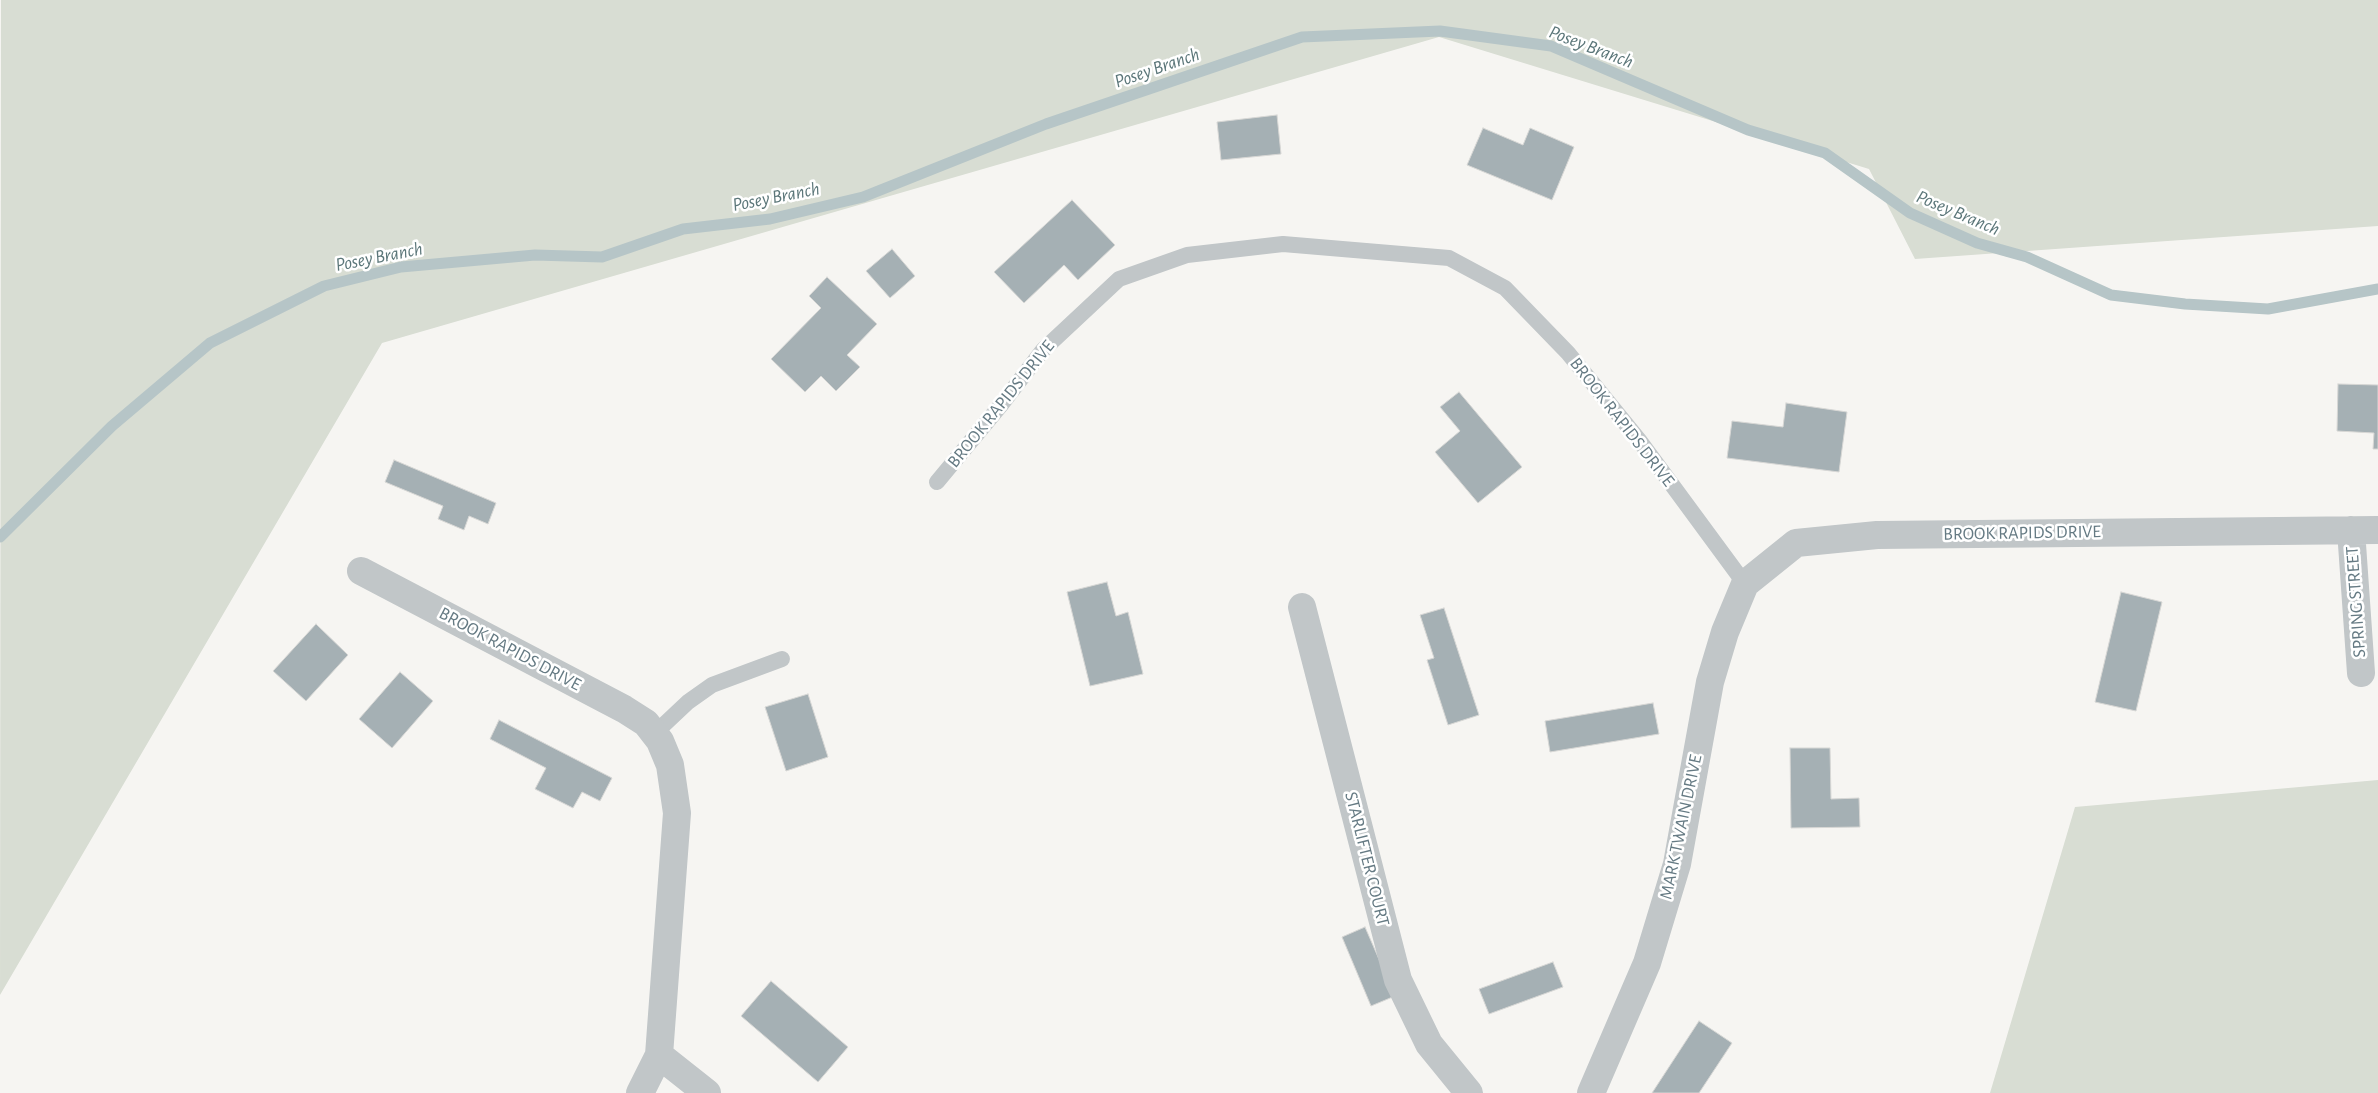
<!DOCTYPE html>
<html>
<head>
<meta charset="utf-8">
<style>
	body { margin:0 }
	canvas { display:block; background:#f6f5f2 }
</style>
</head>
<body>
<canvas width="2378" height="1093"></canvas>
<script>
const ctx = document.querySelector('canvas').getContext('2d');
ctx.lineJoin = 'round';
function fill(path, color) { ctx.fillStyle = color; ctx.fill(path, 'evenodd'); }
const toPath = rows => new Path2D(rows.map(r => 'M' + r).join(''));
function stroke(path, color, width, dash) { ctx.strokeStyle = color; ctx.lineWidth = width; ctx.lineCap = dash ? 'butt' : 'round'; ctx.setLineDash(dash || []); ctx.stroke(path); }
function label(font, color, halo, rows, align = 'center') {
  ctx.font = font + ' "Alegreya Sans",sans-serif'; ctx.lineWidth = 5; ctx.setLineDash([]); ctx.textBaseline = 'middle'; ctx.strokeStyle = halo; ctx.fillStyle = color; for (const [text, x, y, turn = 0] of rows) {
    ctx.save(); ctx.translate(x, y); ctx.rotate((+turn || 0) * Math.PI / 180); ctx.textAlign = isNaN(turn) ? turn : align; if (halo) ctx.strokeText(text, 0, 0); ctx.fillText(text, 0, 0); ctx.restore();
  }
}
const green = toPath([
	[1,0,2378,0,2378,226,1915,259,1869,169,1439,37,382,343,0,995],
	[2378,780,2378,1093,1990,1093,2075,807]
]);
const stream = toPath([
	[0,537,112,426,210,343,324,286,401,267,535,255,602,257,683,229,770,219,863,197,1046,124,1302,37,1440,31,1551,46,1748,130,1825,153,1910,213,1977,243,2027,257,2111,295,2185,304,2268,309,2378,289]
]);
const building = toPath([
	[1277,115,1281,154,1221,160,1217,122,1277,115],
	[1483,128,1523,145,1530,128,1574,147,1552,200,1467,165,1483,128],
	[1072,200,1115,245,1078,280,1064,265,1024,303,994,272,1072,200],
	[892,249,915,276,890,298,866,271,892,249],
	[827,277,877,324,847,355,860,367,836,391,821,376,805,392,771,359,821,308,809,296,827,277],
	[2338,384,2378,385,2378,449,2373,449,2374,433,2337,431,2338,384],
	[1459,392,1522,467,1478,503,1435,452,1460,431,1440,407,1459,392],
	[1786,403,1847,412,1839,472,1727,458,1732,421,1783,427,1786,403],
	[394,460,496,503,488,524,469,516,464,530,438,519,443,506,385,482,394,460],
	[1107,582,1116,616,1128,612,1143,674,1090,686,1067,592,1107,582],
	[2121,592,2162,602,2136,711,2095,702,2121,592],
	[1444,608,1479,715,1448,725,1427,660,1434,658,1420,615,1444,608],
	[316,624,348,655,306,701,273,671,316,624],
	[400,672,433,701,392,748,359,719,400,672],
	[808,694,828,757,786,771,765,707,808,694],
	[1653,703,1659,734,1550,752,1545,721,1653,703],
	[499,720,612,778,600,801,582,792,573,808,535,789,546,768,490,739,499,720],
	[1790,748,1830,748,1831,799,1859,798,1860,827,1791,828,1790,748],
	[1365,927,1395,996,1371,1006,1342,937,1365,927],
	[1553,962,1563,987,1489,1014,1479,989,1553,962],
	[771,981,848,1047,818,1082,741,1016,771,981],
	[1699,1021,1732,1043,1699,1093,1652,1093,1699,1021]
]);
const lane = toPath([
	[937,482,1001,405,1043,350,1119,279,1187,255,1283,244,1449,258,1505,288,1568,353,1639,440,1745,584],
	[654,734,688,702,712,685,782,659]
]);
const street = toPath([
	[2351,530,2361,673],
	[361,571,624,709,646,723,660,741,670,765,677,813,659,1055,640,1093],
	[1302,607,1398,980,1429,1044,1469,1093],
	[659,1055,707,1093],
	[1591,1093,1647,963,1677,864,1710,682,1725,632,1745,584,1796,543,1877,535,2378,530]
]);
const streetNames = [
	["BROOK RAPIDS DRIVE",1001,404,-51],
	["BROOK RAPIDS DRIVE",1622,422,52],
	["BROOK RAPIDS DRIVE",2022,533,-1],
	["SPRING STREET",2356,602,-94],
	["BROOK RAPIDS DRIVE",510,649,28],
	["MARK TWAIN DRIVE",1681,827,-78],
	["STARLIFTER COURT",1367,859,76]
];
const waterNames = [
	["Posey Branch",1591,47,21],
	["Posey Branch",1157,68,-19],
	["Posey Branch",776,197,-11],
	["Posey Branch",1958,213,23],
	["Posey Branch",379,257,-11]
];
fill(green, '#d8ddd3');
stroke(stream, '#b6c5c7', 11);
fill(building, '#a5b0b4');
stroke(building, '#d7d7d5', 1);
stroke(lane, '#c1c6c8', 16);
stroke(street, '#c1c6c8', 28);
label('18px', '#657a83', '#fff', streetNames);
label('italic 19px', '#5b7679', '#fff', waterNames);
</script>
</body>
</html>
